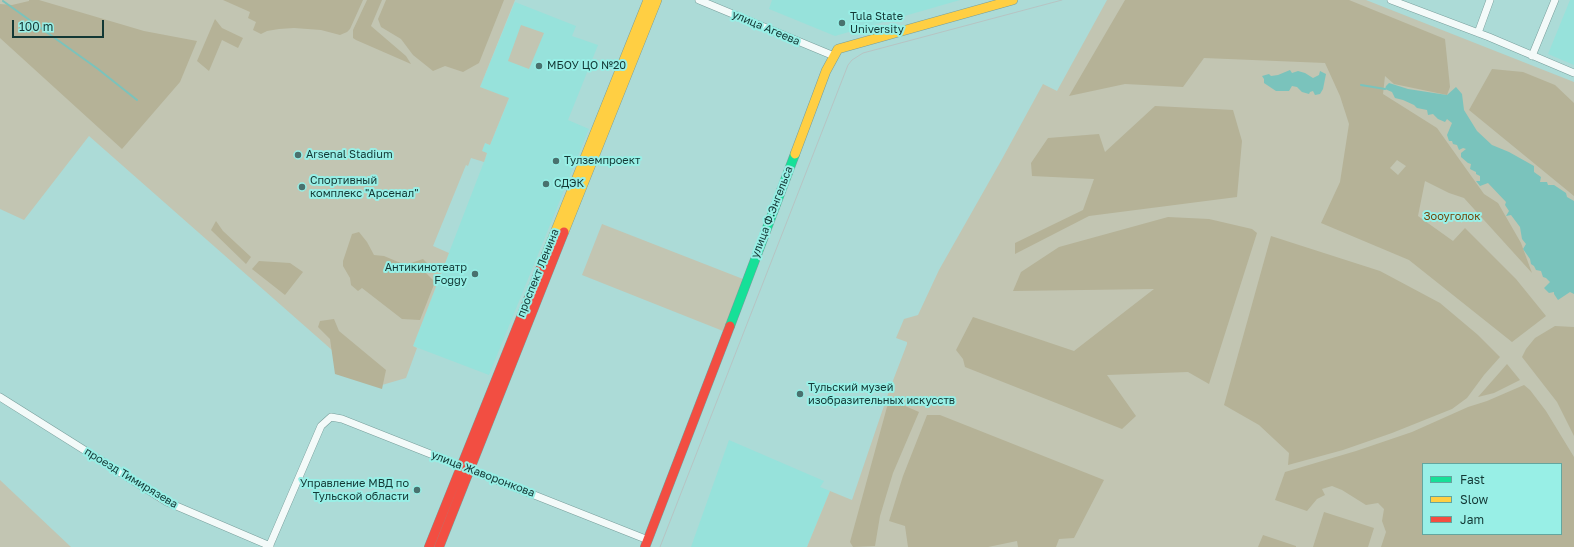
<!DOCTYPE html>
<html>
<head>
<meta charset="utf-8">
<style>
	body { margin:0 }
	#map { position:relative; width:1574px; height:547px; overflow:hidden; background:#acdbd7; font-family:"Golos Text",sans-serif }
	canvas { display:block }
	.legend { position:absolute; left:1422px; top:463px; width:140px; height:72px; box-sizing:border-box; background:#98efe6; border:1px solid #63a69f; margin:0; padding:5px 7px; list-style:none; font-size:12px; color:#133835 }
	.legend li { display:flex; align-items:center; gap:8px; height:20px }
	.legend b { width:20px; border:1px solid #63a69f }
	.scale { position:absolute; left:12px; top:20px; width:92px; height:18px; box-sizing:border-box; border:2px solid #133835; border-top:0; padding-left:5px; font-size:12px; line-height:14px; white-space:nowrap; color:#133835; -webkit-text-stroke:3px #98efe6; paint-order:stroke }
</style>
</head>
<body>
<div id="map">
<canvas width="1574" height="547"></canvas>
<ul class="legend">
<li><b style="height:5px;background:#16e098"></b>Fast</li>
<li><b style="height:5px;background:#ffcf43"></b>Slow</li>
<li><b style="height:5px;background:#f24e42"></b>Jam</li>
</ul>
<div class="scale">100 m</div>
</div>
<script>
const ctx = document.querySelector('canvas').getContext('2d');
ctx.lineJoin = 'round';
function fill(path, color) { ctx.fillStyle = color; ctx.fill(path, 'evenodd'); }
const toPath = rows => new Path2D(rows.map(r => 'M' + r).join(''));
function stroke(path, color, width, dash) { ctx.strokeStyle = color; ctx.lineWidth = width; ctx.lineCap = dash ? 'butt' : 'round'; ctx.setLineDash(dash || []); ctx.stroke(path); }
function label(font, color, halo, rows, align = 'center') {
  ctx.font = font + ' "Golos Text",sans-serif'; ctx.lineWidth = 4; ctx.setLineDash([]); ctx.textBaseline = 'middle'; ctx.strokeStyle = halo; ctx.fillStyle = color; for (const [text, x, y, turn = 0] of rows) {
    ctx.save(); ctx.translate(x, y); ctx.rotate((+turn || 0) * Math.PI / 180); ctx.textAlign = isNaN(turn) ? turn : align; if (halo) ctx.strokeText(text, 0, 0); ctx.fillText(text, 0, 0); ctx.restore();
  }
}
const built = toPath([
	[772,0,960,0,835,36,769,9],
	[1570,0,1574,0,1574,65,1548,54],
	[515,2,576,26,572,36,598,45,568,120,589,129,489,375,413,346,487,154,482,151,485,143,490,145,509,99,480,87],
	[729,440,824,481,820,487,830,491,807,547,691,547]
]);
const green = toPath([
	[0,0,515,0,480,87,509,98,490,145,485,143,482,151,487,153,484,162,471,158,468,166,466,165,433,246,449,253,413,346,417,348,406,378,382,385,341,358,89,136,24,220,0,209],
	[1107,0,1366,0,1574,82,1574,547,807,547,830,491,852,500,889,391,907,344,907,342,896,338,904,319,918,315,939,270,1002,159,1043,84,1057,91],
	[1423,464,1561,464,1561,534,1423,534],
	[521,25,544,33,529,69,508,61],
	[602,224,743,279,723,331,582,275],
	[0,480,71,547,0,547]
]);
const forest = toPath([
	[29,0,39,0,144,31,197,41,180,82,122,149,0,38,0,4,12,5,29,1],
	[223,0,363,0,350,29,347,32,340,35,321,30,294,28,279,29,267,31,261,34,253,30,256,22,248,18,250,12],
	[367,0,382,0,371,26,406,56,411,64,356,40,353,38,353,30],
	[386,0,504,0,479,63,463,72,445,66,433,71,413,55,401,39,381,27,378,19],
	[1125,0,1349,0,1445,39,1450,87,1447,95,1394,84,1385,76,1383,94,1437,128,1484,194,1498,203,1521,243,1532,273,1464,198,1449,193,1425,181,1418,216,1453,241,1465,228,1516,279,1546,316,1512,342,1409,260,1321,223,1340,182,1349,124,1340,96,1325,63,1204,58,1183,87,1125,84,1069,96],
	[1397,160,1406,166,1398,175,1390,168],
	[215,19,222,28,243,38,238,48,222,40,209,71,197,61],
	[1492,69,1523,72,1555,85,1574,103,1574,196,1469,110],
	[1155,106,1233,110,1242,141,1237,197,1089,216,1015,254,1015,243,1083,210,1094,179,1032,176,1031,163,1048,138,1099,134,1105,152],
	[1168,217,1209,219,1252,229,1257,233,1209,384,1188,372,1107,375,1136,416,1122,429,965,367,963,359,956,350,973,317,1074,351,1154,289,1013,291,1021,272,1059,247],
	[216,221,223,231,251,257,246,264,211,230],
	[359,232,367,242,374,255,384,256,403,264,411,263,423,259,427,263,423,270,435,282,420,320,402,319,362,288,358,291,351,285,350,278,343,266,343,261,352,234],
	[1271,236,1380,271,1440,303,1478,335,1500,357,1484,375,1467,398,1452,409,1392,433,1343,450,1288,465,1289,453,1259,425,1224,405],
	[259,261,290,263,303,272,285,295,252,269],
	[334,319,339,331,386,370,382,389,335,374,330,339,318,327,320,321],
	[1555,326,1574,327,1574,436,1557,402,1522,357,1526,349,1535,338],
	[1507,364,1520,380,1494,393,1478,397],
	[1524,385,1530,390,1546,411,1574,457,1574,547,1381,547,1386,532,1382,521,1384,509,1378,503,1366,505,1342,490,1332,486,1322,489,1325,495,1317,499,1307,511,1275,500,1285,472,1356,451,1412,432,1468,407,1487,401],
	[1423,464,1561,464,1561,534,1423,534],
	[894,397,904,399,903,405,919,412,893,473,880,516,875,546,853,547,850,542,887,407],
	[927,415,940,415,1104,480,1074,538,1059,539,1056,547,1018,547,1017,541,988,547,908,547,905,526,889,521,903,476],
	[1324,512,1374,528,1368,547,1313,547],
	[1263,535,1296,546,1296,547,1258,547]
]);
const water = toPath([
	[1290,70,1292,73,1298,71,1305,73,1313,78,1319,75,1320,71,1326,74,1323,89,1320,94,1315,95,1313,91,1310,92,1309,94,1302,92,1297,87,1292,86,1289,91,1276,91,1264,83,1264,79,1262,76,1269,74,1271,76,1278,75],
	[1389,83,1408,89,1447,95,1456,87,1462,94,1464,110,1477,131,1492,145,1509,152,1534,166,1534,172,1541,177,1540,182,1547,182,1548,185,1554,185,1566,193,1567,197,1574,201,1574,294,1570,292,1558,300,1554,294,1554,292,1549,293,1544,288,1550,282,1546,278,1543,277,1541,271,1536,270,1534,266,1531,264,1530,259,1523,249,1526,244,1522,239,1520,227,1511,215,1506,216,1509,211,1505,205,1506,202,1488,183,1480,186,1476,181,1480,181,1480,176,1476,174,1476,172,1470,169,1471,164,1468,163,1461,157,1461,153,1466,149,1463,148,1459,150,1457,145,1453,144,1452,141,1449,141,1447,135,1452,123,1447,119,1445,122,1438,119,1433,114,1428,115,1427,110,1417,108,1414,105,1403,100,1395,98,1392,92,1385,89,1386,86]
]);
const stream = toPath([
	[3,1,98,69,137,100],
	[1361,85,1385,89]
]);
const street = toPath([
	[699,0,834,56],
	[1391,0,1489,37,1574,73],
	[1478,33,1490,0],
	[1532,56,1555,0],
	[0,397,167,502,270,546],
	[269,547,321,426,331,417,342,419,648,540]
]);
const fast = toPath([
	[730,326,795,154]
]);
const slow = toPath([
	[795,154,826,71,838,49,1013,0],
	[564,232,657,0],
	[546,255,648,0]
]);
const jam = toPath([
	[429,547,546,255],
	[439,547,564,232],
	[645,547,730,326]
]);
const tram = toPath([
	[660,547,848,65,852,60,863,53,1062,0]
]);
const markers = [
	[842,23,4,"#49716e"],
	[539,66,4,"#49716e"],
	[298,155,4,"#49716e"],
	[556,161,4,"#49716e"],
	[546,184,4,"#49716e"],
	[302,187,4,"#49716e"],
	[475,274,4,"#49716e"],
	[800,394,4,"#49716e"],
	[417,490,4,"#49716e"]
];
const poiNames = [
	["Tula State",850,17],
	["University",850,30],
	["МБОУ ЦО №20",547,66],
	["Arsenal Stadium",306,155],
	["Тулземпроект",564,161],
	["Спортивный",310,181],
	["комплекс \"Арсенал\"",310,194],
	["СДЭК",554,184],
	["Антикинотеатр",467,268,"right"],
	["Foggy",467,281,"right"],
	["Тульский музей",808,388],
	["изобразительных искусств",808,401],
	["Управление МВД по",409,484,"right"],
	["Тульской области",409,497,"right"]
];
const streetNames = [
	["улица Агеева",766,28,23],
	["улица Ф.Энгельса",772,212,-69],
	["проспект Ленина",538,273,-68],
	["улица Жаворонкова",483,474,21],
	["проезд Тимирязева",131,478,31]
];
const parkNames = [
	["Зооуголок",1452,217]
];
fill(built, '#97e2db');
fill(green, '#c2c5b2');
fill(forest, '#b5b297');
fill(water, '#7ac3bc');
stroke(stream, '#7ac3bc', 2);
stroke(street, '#789e9b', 8);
stroke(fast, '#789e9b', 10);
stroke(slow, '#789e9b', 10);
stroke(jam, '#789e9b', 10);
stroke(street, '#f3faf9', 7);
stroke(fast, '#16e098', 9);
stroke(slow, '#ffcf43', 9);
stroke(jam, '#f24e42', 9);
stroke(tram, '#b6c4c3', 1);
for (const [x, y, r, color] of markers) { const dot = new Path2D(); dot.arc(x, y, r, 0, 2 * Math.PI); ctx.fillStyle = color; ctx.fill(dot); stroke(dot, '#98efe6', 1.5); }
label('11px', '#133835', '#98efe6', poiNames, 'left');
label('11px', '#133835', '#98efe6', streetNames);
label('11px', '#73470d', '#98efe6', parkNames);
</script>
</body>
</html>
